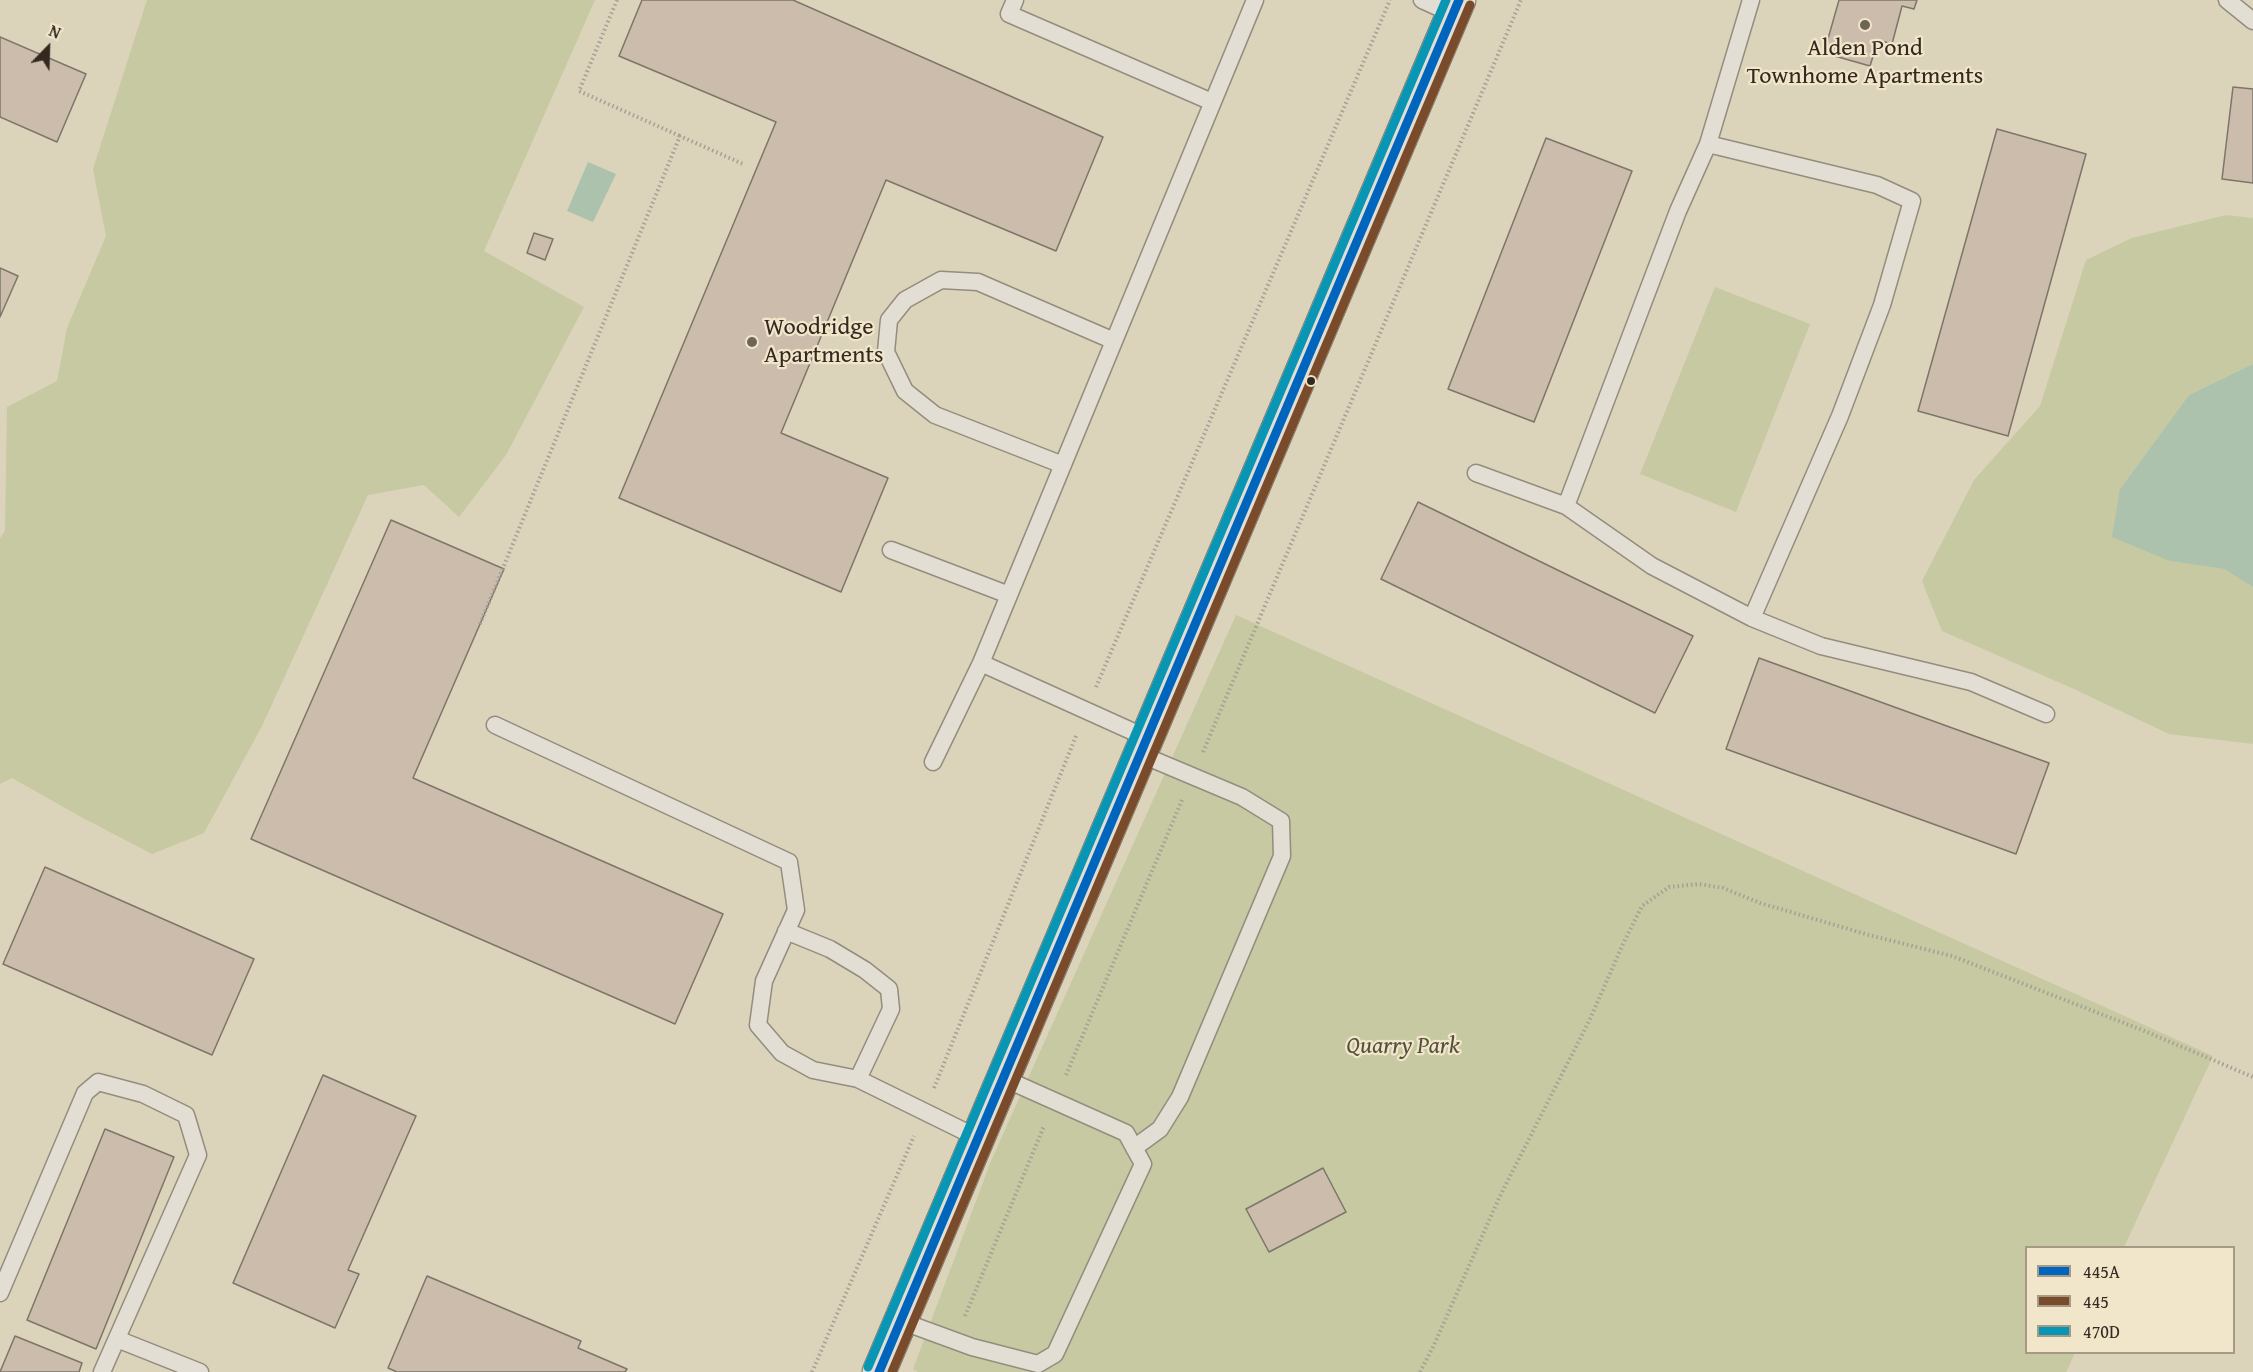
<!DOCTYPE html>
<html>
<head>
<meta charset="utf-8">
<style>
	body { margin:0 }
	#map { position:relative; width:2253px; height:1372px; overflow:hidden; background:#dcd3bb; font-family:"Gentium Book Plus",serif }
	canvas { display:block }
	.legend { position:absolute; left:2025px; top:1246px; width:210px; height:108px; box-sizing:border-box; background:#f1e6ca; border:2px solid #a59a86; margin:0; padding:8px 10px; list-style:none; font-size:18px; color:#332921 }
	.legend li { display:flex; align-items:center; gap:12px; height:30px }
	.legend b { width:30px; border:2px solid #a59a86 }
	.north { position:absolute; left:18px; top:18px; width:60px; height:60px; -webkit-text-stroke:4px #f1e6ca; paint-order:stroke; rotate:23deg; font-size:16px; font-weight:700; line-height:24px; text-align:center; color:#332921 }
	.north::after { content:''; display:block; margin:auto; width:21px; height:27px; background:#332921; clip-path:polygon(50% 0,100% 100%,50% 72%,0 100%) }
</style>
</head>
<body>
<div id="map">
<canvas width="2253" height="1372"></canvas>
<ul class="legend">
<li><b style="height:8px;background:#0065bd"></b>445A</li>
<li><b style="height:8px;background:#7a4b2a"></b>445</li>
<li><b style="height:8px;background:#0896b4"></b>470D</li>
</ul>
<div class="north">N</div>
</div>
<script>
const ctx = document.querySelector('canvas').getContext('2d');
ctx.lineJoin = 'round';
function fill(path, color) { ctx.fillStyle = color; ctx.fill(path, 'evenodd'); }
const toPath = rows => new Path2D(rows.map(r => 'M' + r).join(''));
function stroke(path, color, width, dash) { ctx.strokeStyle = color; ctx.lineWidth = width; ctx.lineCap = dash ? 'butt' : 'round'; ctx.setLineDash(dash || []); ctx.stroke(path); }
function label(font, color, halo, rows, align = 'center') {
  ctx.font = font + ' "Gentium Book Plus",serif'; ctx.lineWidth = 4.5; ctx.setLineDash([]); ctx.textBaseline = 'middle'; ctx.strokeStyle = halo; ctx.fillStyle = color; for (const [text, x, y, turn = 0] of rows) {
    ctx.save(); ctx.translate(x, y); ctx.rotate((+turn || 0) * Math.PI / 180); ctx.textAlign = isNaN(turn) ? turn : align; if (halo) ctx.strokeText(text, 0, 0); ctx.fillText(text, 0, 0); ctx.restore();
  }
}
const green = toPath([
	[147,0,595,0,484,251,584,307,506,455,459,517,424,485,368,495,262,726,204,833,152,854,83,818,12,778,0,784,0,538,5,531,7,407,57,381,67,328,106,236,93,169],
	[2226,215,2253,218,2253,364,2189,395,2120,489,2170,561,2224,569,2253,587,2253,744,2169,734,2074,689,1942,631,1922,581,1974,480,2040,406,2086,260,2132,238],
	[1715,287,1810,324,1736,512,1640,474],
	[1236,615,2213,1056,2124,1247,2026,1248,2026,1352,2075,1353,2066,1372,918,1372,913,1369,991,1161]
]);
const water = toPath([
	[588,162,616,174,593,222,567,211],
	[2253,364,2253,587,2224,569,2170,561,2112,537,2120,489,2189,395]
]);
const building = toPath([
	[642,0,793,0,1103,137,1056,251,886,180,781,433,888,478,841,592,619,498,776,122,619,56,642,0],
	[1839,0,1917,0,1914,9,1902,6,1892,44,1878,40,1870,66,1824,53,1839,0],
	[0,37,86,74,57,142,0,117,0,37],
	[2233,87,2253,89,2253,183,2222,179,2233,87],
	[1997,129,2086,154,2008,436,1918,411,1997,129],
	[1546,138,1632,171,1534,422,1448,389,1546,138],
	[534,233,553,239,545,260,527,253,534,233],
	[0,268,18,276,0,317,0,268],
	[1418,502,1693,636,1655,713,1381,579,1418,502],
	[391,520,504,569,413,778,723,914,675,1024,251,839,391,520],
	[1759,658,2049,763,2016,854,1726,749,1759,658],
	[45,867,254,959,212,1055,3,964,45,867],
	[323,1075,416,1116,348,1270,359,1274,335,1328,233,1283,323,1075],
	[105,1129,174,1157,96,1349,27,1320,105,1129],
	[1323,1168,1346,1212,1269,1252,1246,1209,1323,1168],
	[427,1276,581,1341,578,1348,627,1369,625,1372,397,1372,388,1368,427,1276],
	[15,1336,82,1363,79,1372,0,1372,15,1336]
]);
const path = toPath([
	[617,0,579,91,680,136],
	[480,624,680,136,743,164],
	[1096,687,1390,0],
	[1203,752,1521,0],
	[1066,1075,1182,800],
	[934,1088,1076,736],
	[965,1316,1044,1126],
	[812,1372,914,1136],
	[1420,1372,1434,1345,1499,1198,1590,1019,1623,944,1642,906,1669,887,1699,884,1723,888,1760,903,1869,935,1952,956,2142,1030,2253,1077]
]);
const lane = toPath([
	[1015,0,1009,14,1212,102],
	[1422,0,1453,14],
	[2227,0,2253,21],
	[1708,144,1877,185,1912,201,1882,305,1840,416,1752,618],
	[1063,465,935,415,905,391,886,352,889,320,905,300,941,280,978,282,1114,341],
	[1476,473,1566,506,1652,566,1752,618,1821,646,1971,682,2046,714],
	[1566,506,1678,211,1708,144,1751,0],
	[891,550,1009,595],
	[981,663,1147,738],
	[495,725,789,862,796,910,764,981,758,1025,782,1053,813,1070,858,1079,978,1138],
	[933,762,981,663,1255,0],
	[786,931,830,949,865,970,889,989,891,1009,858,1079],
	[1134,1148,1160,1129,1180,1097,1282,856,1281,821,1242,797,1140,754],
	[0,1293,85,1093,98,1082,143,1094,186,1115,198,1155,102,1372],
	[901,1321,972,1347,1038,1364,1055,1354,1143,1164,1126,1133,1003,1078],
	[117,1339,200,1372]
]);
const secondary = toPath([
	[879,1372,1459,0]
]);
const bus1 = toPath([
	[879,1372,1459,0]
]);
const bus2 = toPath([
	[892,1372,1470,5]
]);
const bus3 = toPath([
	[868,1367,1446,0]
]);
const markers = [
	[1865,25,6,"#6e6457"],
	[752,342,6,"#6e6457"],
	[1311,381,5,"#332921"]
];
const poiNames = [
	["Alden Pond",1865,49],
	["Townhome Apartments",1865,77],
	["Woodridge",764,328,"left"],
	["Apartments",764,356,"left"]
];
const parkNames = [
	["Quarry Park",1403,1047]
];
fill(green, '#c6c9a1');
fill(water, '#acc2ac');
fill(building, '#cbbcab');
stroke(building, '#7c766a', 1.5);
stroke(lane, '#938d7e', 19);
stroke(secondary, '#7c766a', 35);
stroke(path, '#a5a096', 4, [1.5, 3]);
stroke(lane, '#e3ded3', 16);
stroke(secondary, '#e3ded3', 33);
stroke(bus1, '#0065bd', 9);
stroke(bus2, '#7a4b2a', 9);
stroke(bus3, '#0896b4', 9);
for (const [x, y, r, color] of markers) { const dot = new Path2D(); dot.arc(x, y, r, 0, 2 * Math.PI); ctx.fillStyle = color; ctx.fill(dot); stroke(dot, '#f1e6ca', 2); }
label('24px', '#332921', '#f1e6ca', poiNames);
label('italic 24px', '#534f3c', '#f1e6ca', parkNames);
</script>
</body>
</html>
